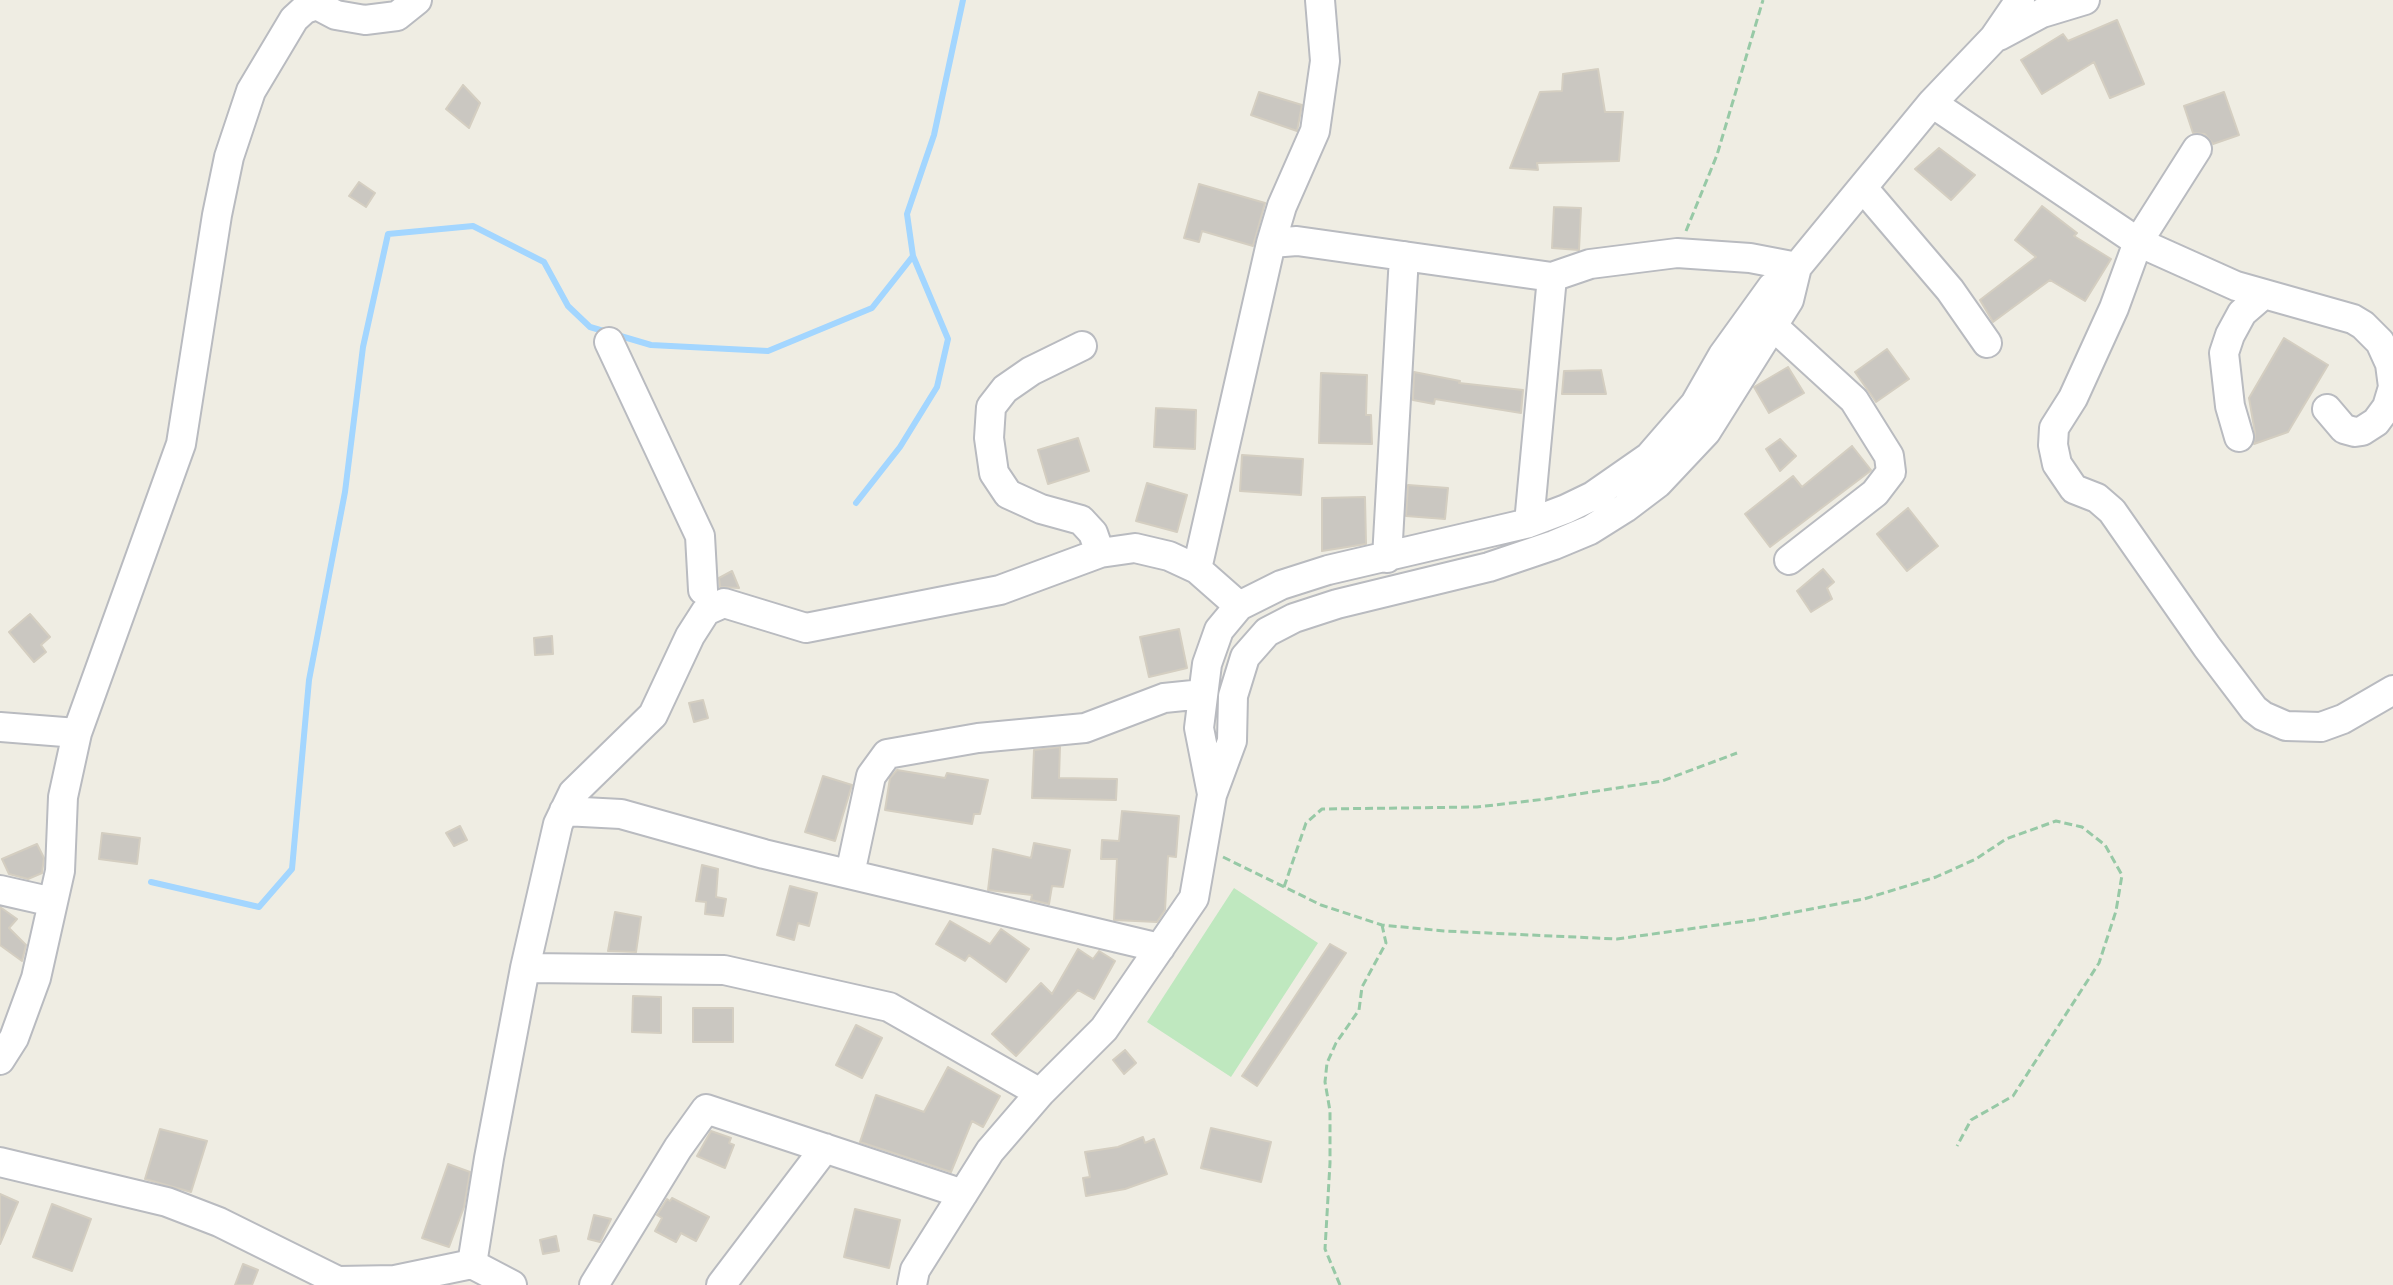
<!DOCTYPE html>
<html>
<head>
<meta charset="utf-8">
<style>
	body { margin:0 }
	canvas { display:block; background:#efede3 }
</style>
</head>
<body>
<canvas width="2393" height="1285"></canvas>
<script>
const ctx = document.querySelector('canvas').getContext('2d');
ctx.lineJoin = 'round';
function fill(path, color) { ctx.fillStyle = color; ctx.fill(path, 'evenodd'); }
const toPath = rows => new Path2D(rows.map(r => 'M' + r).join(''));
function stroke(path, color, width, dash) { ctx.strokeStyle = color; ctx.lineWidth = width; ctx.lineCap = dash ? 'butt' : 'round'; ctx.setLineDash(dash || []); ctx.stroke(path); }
const green = toPath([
	[1234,888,1318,943,1231,1077,1147,1022]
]);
const stream = toPath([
	[856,503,900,447,937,387,948,339,913,256,907,214,934,135,963,0],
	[151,882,259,907,292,869,309,680,345,492,363,347,388,234,473,226,544,262,568,306,590,327,651,345,768,351,872,308,913,256]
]);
const building = toPath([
	[2117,20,2144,84,2110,98,2094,62,2042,94,2021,60,2063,34,2068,41,2117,20],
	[1598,69,1605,112,1623,112,1619,161,1537,163,1538,170,1510,168,1540,92,1562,91,1563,74,1598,69],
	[463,85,480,103,469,128,446,109,463,85],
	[1259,92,1302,105,1297,131,1251,115,1259,92],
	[2224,92,2239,135,2213,144,2205,134,2193,133,2184,106,2224,92],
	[1939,148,1975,175,1951,200,1915,169,1939,148],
	[359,182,375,193,366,207,349,196,359,182],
	[1199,184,1265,203,1253,246,1202,231,1199,242,1184,238,1199,184],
	[2042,206,2077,233,2074,236,2111,259,2085,301,2050,280,1993,322,1980,300,2036,257,2015,240,2042,206],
	[1554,207,1581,208,1579,250,1552,248,1554,207],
	[2284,338,2328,365,2288,432,2254,444,2255,433,2249,398,2284,338],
	[1887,349,1909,379,1876,402,1855,372,1887,349],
	[1788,367,1804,393,1769,413,1754,387,1788,367],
	[1601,370,1606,394,1562,394,1564,371,1601,370],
	[1414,372,1460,381,1459,383,1523,390,1521,413,1435,399,1434,404,1413,400,1414,372],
	[1321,373,1367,375,1366,415,1371,415,1372,444,1319,443,1321,373],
	[1156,408,1196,410,1195,449,1154,447,1156,408],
	[1078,438,1089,471,1048,484,1038,450,1078,438],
	[1780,439,1796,456,1780,471,1766,449,1780,439],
	[1852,446,1871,470,1869,472,1770,547,1745,514,1793,476,1802,487,1852,446],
	[1242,455,1303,459,1301,495,1240,491,1242,455],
	[1147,483,1187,495,1177,532,1136,521,1147,483],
	[1408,485,1448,488,1445,519,1406,516,1408,485],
	[1365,497,1366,544,1322,551,1322,498,1365,497],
	[1908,508,1938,546,1907,571,1877,534,1908,508],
	[1823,569,1834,582,1827,588,1832,599,1811,612,1797,591,1823,569],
	[732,571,739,588,720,587,719,578,732,571],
	[30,614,50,637,41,645,46,652,34,662,9,632,30,614],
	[1179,629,1187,668,1149,677,1140,637,1179,629],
	[552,636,553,654,535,655,534,638,552,636],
	[703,700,708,718,694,722,689,703,703,700],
	[1060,747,1059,778,1117,779,1116,800,1032,798,1034,750,1060,747],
	[897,770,945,778,947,773,988,780,980,814,974,814,972,824,885,810,890,778,897,770],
	[823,776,852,785,835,841,805,832,823,776],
	[1122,811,1179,816,1176,857,1168,856,1165,910,1157,922,1114,920,1117,859,1101,859,1102,840,1119,841,1122,811],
	[460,826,467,840,454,846,446,833,460,826],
	[102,833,140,838,137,864,99,859,102,833],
	[1034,843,1070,850,1063,887,1052,886,1049,904,1031,900,1032,895,988,890,993,849,1031,858,1034,843],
	[37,844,44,858,42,873,28,879,9,874,2,859,37,844],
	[702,865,718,869,716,897,726,899,723,916,705,914,706,902,696,901,702,865],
	[790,886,817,893,809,926,798,923,794,940,777,935,790,886],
	[0,907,17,919,9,928,26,945,22,961,0,945,0,907],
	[615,912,641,917,636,952,608,951,615,912],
	[950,921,990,944,1001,929,1029,949,1006,982,969,955,965,961,936,944,950,921],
	[1330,944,1346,953,1257,1086,1242,1076,1330,944],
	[1078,949,1093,959,1099,951,1115,961,1094,999,1078,990,1016,1056,992,1034,1041,983,1052,994,1078,949],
	[633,996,661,997,661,1033,632,1032,633,996],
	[693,1008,733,1008,733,1042,693,1042,693,1008],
	[856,1025,882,1038,862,1078,836,1065,856,1025],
	[1125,1050,1136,1063,1124,1074,1113,1060,1125,1050],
	[948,1067,1000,1096,983,1127,972,1121,951,1172,860,1142,876,1095,924,1112,948,1067],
	[1211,1128,1271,1142,1261,1182,1201,1168,1211,1128],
	[160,1129,207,1141,191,1192,145,1179,160,1129],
	[711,1131,731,1138,729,1143,734,1145,725,1168,697,1156,711,1131],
	[1143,1137,1145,1143,1154,1139,1167,1174,1125,1189,1086,1196,1083,1178,1090,1177,1085,1152,1118,1147,1143,1137],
	[448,1164,470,1172,464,1207,449,1247,422,1238,448,1164],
	[0,1194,18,1202,0,1244,0,1194],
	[672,1198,709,1217,696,1241,681,1233,676,1242,655,1231,662,1218,657,1215,667,1199,670,1201,672,1198],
	[52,1204,91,1219,72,1271,33,1257,52,1204],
	[855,1209,900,1220,889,1268,844,1257,855,1209],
	[594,1215,611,1219,600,1242,588,1239,594,1215],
	[556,1236,559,1251,543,1254,540,1240,556,1236],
	[243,1264,258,1270,252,1285,235,1285,243,1264]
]);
const path = toPath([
	[1686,231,1717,155,1763,0],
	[1223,857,1321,905,1382,925,1444,931,1617,939,1753,920,1864,899,1936,877,1976,859,2006,839,2056,821,2082,827,2105,845,2122,875,2116,911,2099,963,2013,1096,1971,1120,1957,1146],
	[1284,887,1306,823,1322,809,1477,807,1546,799,1662,781,1737,753],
	[1340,1285,1325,1249,1330,1163,1330,1111,1325,1082,1327,1063,1336,1043,1359,1010,1362,987,1386,943,1382,925]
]);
const minor = toPath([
	[1999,36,2042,13,2085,0],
	[1932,103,2138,242,2236,286,2353,319,2363,325,2380,342,2390,364,2393,387,2387,407,2376,422,2362,431,2355,432,2344,429,2327,409],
	[2197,149,2138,242,2114,308,2073,398,2054,428,2053,445,2057,464,2074,489,2097,498,2112,511,2207,647,2254,709,2263,716,2286,726,2321,727,2343,719,2393,690],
	[1863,188,1950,290,1987,343],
	[1271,243,1282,206,1315,131,1325,61,1320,0],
	[1760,317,1773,326,1854,400,1889,456,1891,472,1875,493,1789,560],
	[609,342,700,536,703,590],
	[1082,346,1031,371,1005,389,991,407,989,438,994,473,1008,494,1041,509,1081,520,1093,533,1100,553],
	[2239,437,2230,406,2224,353,2230,335,2242,313,2264,294],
	[1529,523,1552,277],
	[1387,558,1404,256],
	[1197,569,1271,243,1297,241,1552,277,1590,264,1677,253,1750,258,1797,267],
	[0,727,77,733],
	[1212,794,1199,728,1207,664,1219,630,1239,606,1281,585,1328,570,1529,523,1566,509,1593,496,1649,457,1695,404,1723,355,1772,287,1797,267,1932,103,1994,38,2020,0],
	[564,811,621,814,764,854,1160,948],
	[850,874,871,776,887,754,978,738,1085,728,1164,698,1203,694],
	[0,890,53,902],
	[525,968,724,970,889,1007,1040,1093],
	[0,1060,14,1038,36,978,60,871,63,797,77,733,181,444,217,215,229,157,251,91,294,19,305,9,317,5,336,15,365,20,397,16,417,0],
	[0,1162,167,1202,219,1222,338,1281,395,1280,472,1264,512,1285],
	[472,1264,489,1158,525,968,558,824,573,793,653,715,690,636,706,611,724,603,806,628,1000,590,1100,553,1135,548,1169,556,1197,569,1239,606],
	[594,1285,678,1148,706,1109,963,1194],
	[721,1285,825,1148],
	[912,1285,915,1270,990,1151,1040,1093,1104,1029,1194,898,1212,795,1232,741,1233,696,1245,657,1267,632,1294,618,1337,604,1489,567,1554,545,1590,530,1625,508,1658,483,1706,432,1789,300,1797,267]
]);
fill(green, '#bfe8bf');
stroke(stream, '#a3d6ff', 6);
fill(building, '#cac7c1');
stroke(building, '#d4cec1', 2);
stroke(minor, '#b9bbc0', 32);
stroke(path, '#97c9a6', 3, [8, 4]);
stroke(minor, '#fff', 28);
</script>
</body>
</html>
